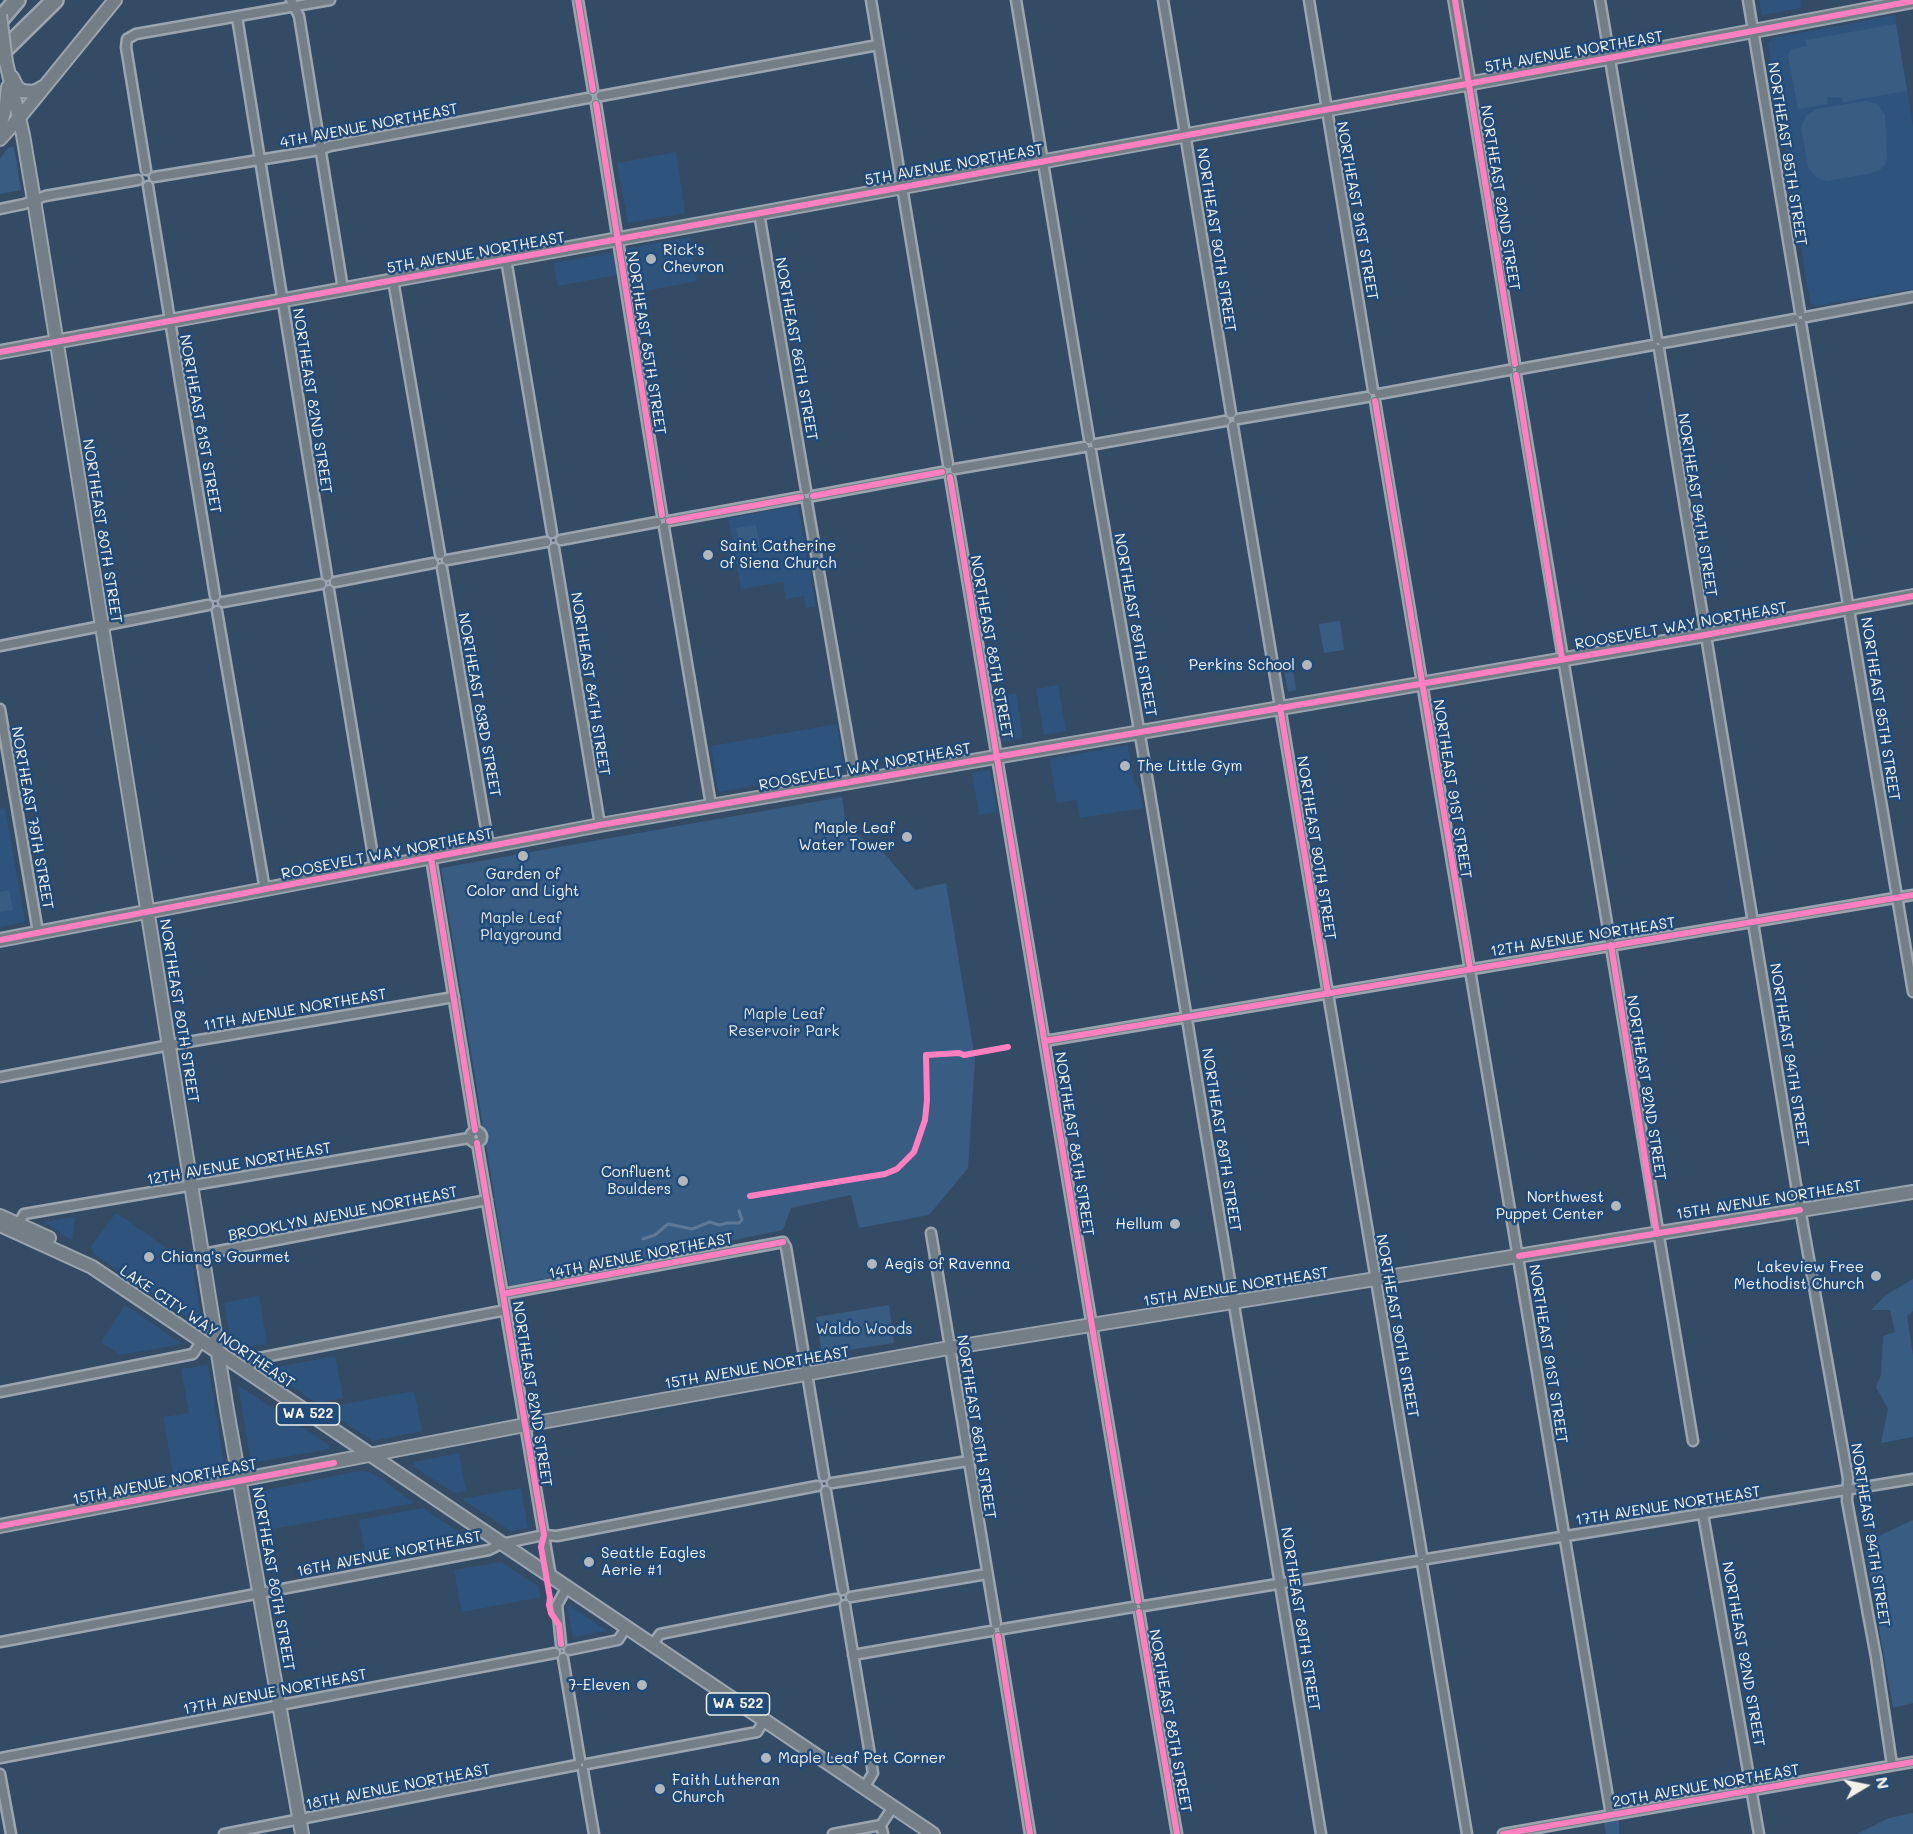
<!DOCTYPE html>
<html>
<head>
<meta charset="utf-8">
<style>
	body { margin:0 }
	#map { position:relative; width:1913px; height:1834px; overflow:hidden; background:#344b65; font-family:Mali,sans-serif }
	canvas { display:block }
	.north { position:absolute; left:1835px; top:1756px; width:60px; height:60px; -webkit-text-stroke:4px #1f4a7a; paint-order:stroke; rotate:80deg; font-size:16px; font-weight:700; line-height:24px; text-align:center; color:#f4f1e8 }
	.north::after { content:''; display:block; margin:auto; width:21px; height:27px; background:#f4f1e8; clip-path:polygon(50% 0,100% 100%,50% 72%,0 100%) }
</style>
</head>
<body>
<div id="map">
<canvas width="1913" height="1834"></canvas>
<div class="north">N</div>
</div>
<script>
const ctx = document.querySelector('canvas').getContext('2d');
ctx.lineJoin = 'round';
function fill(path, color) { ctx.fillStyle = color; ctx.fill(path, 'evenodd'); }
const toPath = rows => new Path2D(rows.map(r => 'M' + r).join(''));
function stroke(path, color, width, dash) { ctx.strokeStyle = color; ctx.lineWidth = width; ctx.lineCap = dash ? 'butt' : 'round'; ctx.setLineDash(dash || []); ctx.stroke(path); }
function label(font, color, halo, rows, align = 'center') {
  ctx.font = font + ' Mali,sans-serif'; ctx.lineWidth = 5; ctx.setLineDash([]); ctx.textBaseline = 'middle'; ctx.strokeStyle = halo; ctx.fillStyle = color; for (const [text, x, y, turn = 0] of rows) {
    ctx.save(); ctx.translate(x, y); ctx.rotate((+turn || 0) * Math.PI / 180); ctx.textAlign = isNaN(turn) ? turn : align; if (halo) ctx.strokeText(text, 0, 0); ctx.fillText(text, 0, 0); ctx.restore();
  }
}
const built = toPath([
	[1759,0,1800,0,1801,8,1762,15],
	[1895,15,1913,127,1913,289,1815,306,1810,302,1768,43,1773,38],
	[676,152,685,213,628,223,617,163],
	[690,237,697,281,631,294,624,249],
	[612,253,617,275,558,286,554,263],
	[798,506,816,607,806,608,804,596,786,599,783,582,741,589,728,518],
	[1058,685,1066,731,1044,735,1036,689],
	[1016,693,1023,738,1003,742,995,697],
	[837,724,844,768,841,770,720,792,718,790,711,746],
	[1128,745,1134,782,1139,789,1143,808,1080,818,1077,800,1057,803,1050,759],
	[988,770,990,771,997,812,979,815,972,773],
	[5,808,25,922,0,927,0,809],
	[116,1213,193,1266,202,1327,94,1254,91,1246],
	[75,1217,72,1240,44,1222],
	[259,1296,267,1344,236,1348,231,1343,224,1303],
	[125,1305,182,1344,120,1355,101,1342],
	[335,1356,343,1398,316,1403,267,1369],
	[208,1365,224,1465,222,1469,174,1478,163,1417,189,1413,181,1369],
	[238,1385,329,1445,330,1449,251,1463],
	[414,1391,422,1431,373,1441,323,1408],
	[459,1453,466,1491,454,1493,415,1467,414,1462],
	[359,1471,369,1472,380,1478,414,1503,262,1531,256,1497,262,1491],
	[521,1488,528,1528,511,1531,462,1499],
	[423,1508,472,1541,367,1561,359,1520],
	[501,1562,538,1586,541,1597,462,1612,454,1570],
	[569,1605,607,1631,573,1637,567,1607]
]);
const green = toPath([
	[1896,24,1907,91,1843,102,1842,98,1827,97,1828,104,1798,109,1788,56,1791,49,1807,46,1806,40],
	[1866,101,1878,105,1885,115,1887,156,1885,164,1880,170,1872,173,1828,181,1817,178,1808,167,1801,127,1806,116,1816,109],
	[14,147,21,190,0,194,0,159,8,148],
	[756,525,760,547,741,551,736,528],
	[1340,621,1344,650,1324,653,1319,624],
	[1292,663,1296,690,1288,692,1283,665],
	[842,797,846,827,885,854,915,890,946,883,975,1059,968,1168,929,1215,859,1228,851,1195,791,1208,783,1230,509,1286,441,868],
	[9,890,13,910,0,912,0,892],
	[1913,1279,1913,1311,1907,1316,1913,1355,1913,1437,1881,1443,1888,1409,1876,1387,1881,1375,1883,1336,1895,1332,1890,1310,1871,1310,1886,1295],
	[889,1305,894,1343,822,1354,816,1317],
	[1913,1520,1913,1703,1893,1708,1865,1548,1868,1547,1866,1542],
	[1913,1813,1913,1834,1857,1834,1889,1818],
	[1619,1820,1619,1834,1606,1834,1604,1823]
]);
const stream = toPath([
	[643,1239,655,1235,668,1224,692,1229,710,1222,719,1225,727,1223,739,1223,742,1220,739,1211]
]);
const street = toPath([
	[291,0,299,16,343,289],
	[578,0,593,90],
	[871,0,948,464],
	[1016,0,1089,439],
	[1163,0,1231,413],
	[1309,0,1373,390],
	[1600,0,1657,339],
	[1748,0,1800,312],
	[237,17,327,576],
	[1469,83,1515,364],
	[601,96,878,45],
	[596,104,662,515],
	[146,170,126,47,127,39,136,34,330,0],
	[154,177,320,150,330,146,588,98],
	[148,186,215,596],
	[0,209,24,204,45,196,138,180],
	[759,213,806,490],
	[506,259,552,533],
	[393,280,440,554],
	[1806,317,1913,297],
	[1801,323,1913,992],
	[1663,343,1795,319],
	[1659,349,1798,1197,1848,1478,1847,1501,1876,1657,1892,1765],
	[1520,369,1653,345],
	[1516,375,1693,1441],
	[1379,394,1509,370],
	[1375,401,1611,1815],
	[1238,419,1367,397],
	[1233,426,1422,1555],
	[1096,444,1225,421],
	[1091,451,1148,782,1321,1834],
	[955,469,1084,447],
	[950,477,1138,1601],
	[813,496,942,472],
	[807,502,855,780],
	[669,521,801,497],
	[664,527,711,805],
	[561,540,657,522],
	[554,548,600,825],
	[447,560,546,542],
	[442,568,489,847],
	[335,582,433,563],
	[329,590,375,868],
	[223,602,321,584],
	[217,611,265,890],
	[0,646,208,605],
	[0,709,38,932],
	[431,858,475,1130],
	[1045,1041,1913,895],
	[0,1077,170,1045,454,997],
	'470 1137a6 6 0 1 1 12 0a6 6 0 1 1-12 0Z',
	[477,1143,551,1577],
	[19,1223,24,1214,469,1138],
	[931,1233,996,1624],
	[203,1254,487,1200],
	[503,1294,783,1242,786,1247,824,1476],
	[246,1372,254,1359,506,1310],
	[0,1392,193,1354,201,1342],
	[832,1483,968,1461],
	[826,1491,843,1590],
	[1703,1514,1759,1834],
	[1427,1559,1913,1479],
	[1422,1564,1467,1834],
	[851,1597,987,1574],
	[845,1605,873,1773,864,1788],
	[1144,1606,1417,1561],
	[1139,1612,1177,1834],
	[1003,1629,1133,1607],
	[998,1636,1030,1834],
	[0,1642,489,1550,501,1544,544,1535,557,1536,817,1486],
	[561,1644,557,1605,567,1587],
	[652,1645,660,1634,836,1599],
	[569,1650,618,1640,626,1628],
	[853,1655,991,1631],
	[563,1658,580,1760],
	[0,1758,555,1653],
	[587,1764,757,1732,764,1721],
	[583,1770,594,1834],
	[0,1774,11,1834],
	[224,1834,577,1765],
	[833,1834,881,1825],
	[883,1834,881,1825,893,1807],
	[1503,1834,1913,1762]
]);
const secondary = toPath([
	[1455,0,1469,83],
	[6,62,23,135,34,200,227,1410,302,1834],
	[12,77,17,87,22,91,34,92,43,87],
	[0,126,6,105,8,87],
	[0,139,19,118,115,0],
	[0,352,1609,58,1913,1],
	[0,940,600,825,1705,635,1913,596],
	[0,1526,525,1425,943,1349,1913,1192]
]);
const primary = toPath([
	[0,1216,49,1238],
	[0,1225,92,1267,933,1834]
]);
const highway = toPath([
	[0,20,17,0],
	[0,54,55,0]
]);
const secondaryBridge = toPath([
	[0,15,6,62]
]);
const cycleway = toPath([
	[578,0,593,90],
	[1455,0,1515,364],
	[596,104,662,515],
	[0,352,1609,58,1913,1],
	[1516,375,1562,659],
	[1375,401,1470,968],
	[950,477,1138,1601],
	[813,496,942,472],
	[669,521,801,497],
	[1280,707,1328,994],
	[431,858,475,1130],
	[0,940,600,825,1705,635,1913,596],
	[1611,945,1657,1234],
	[1045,1041,1913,895],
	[477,1143,544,1535,541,1547,550,1598,549,1605,551,1613,559,1625,561,1644],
	[750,1196,885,1174,897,1169,914,1152,925,1120,927,1100,926,1055,959,1053,964,1055,1008,1047],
	[1519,1256,1800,1210],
	[503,1294,783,1242],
	[0,1526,334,1463],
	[1139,1612,1177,1834],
	[998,1636,1030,1834],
	[1503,1834,1913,1762]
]);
const markers = [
	[651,259,6,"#b1b7ba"],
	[708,555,6,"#b1b7ba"],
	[1307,665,6,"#b1b7ba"],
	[1125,766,6,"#b1b7ba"],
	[907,837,6,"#b1b7ba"],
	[523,856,6,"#b1b7ba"],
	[683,1181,6,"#b1b7ba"],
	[1616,1206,6,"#b1b7ba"],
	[1175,1224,6,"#b1b7ba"],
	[149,1257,6,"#b1b7ba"],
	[872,1264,6,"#b1b7ba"],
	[1876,1276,6,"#b1b7ba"],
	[589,1562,6,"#b1b7ba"],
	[642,1685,6,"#b1b7ba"],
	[766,1758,6,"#b1b7ba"],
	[660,1789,6,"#b1b7ba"]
];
const shields = [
	[308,1414,63],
	[738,1704,63]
];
const shieldNames = [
	["WA 522",308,1414],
	["WA 522",738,1704]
];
const streetNames = [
	["5TH AVENUE NORTHEAST",1574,52,-10],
	["4TH AVENUE NORTHEAST",369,126,-11],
	["NORTHEAST 95TH STREET",1787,154,81],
	["5TH AVENUE NORTHEAST",954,165,-10],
	["NORTHEAST 92ND STREET",1500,198,81],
	["NORTHEAST 91ST STREET",1357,211,80],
	["NORTHEAST 90TH STREET",1216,240,81],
	["5TH AVENUE NORTHEAST",476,253,-10],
	["NORTHEAST 85TH STREET",646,343,81],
	["NORTHEAST 86TH STREET",796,349,80],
	["NORTHEAST 82ND STREET",312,401,81],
	["NORTHEAST 81ST STREET",200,424,80],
	["NORTHEAST 94TH STREET",1697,505,81],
	["NORTHEAST 80TH STREET",102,531,81],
	["NORTHEAST 89TH STREET",1135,625,80],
	["ROOSEVELT WAY NORTHEAST",1681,626,-10],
	["NORTHEAST 88TH STREET",991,647,80],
	["NORTHEAST 84TH STREET",590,684,81],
	["NORTHEAST 83RD STREET",479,705,80],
	["NORTHEAST 95TH STREET",1880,709,81],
	["ROOSEVELT WAY NORTHEAST",865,767,-10],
	["NORTHEAST 91ST STREET",1452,789,81],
	["NORTHEAST 79TH STREET",32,818,80],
	["NORTHEAST 90TH STREET",1316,848,81],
	["ROOSEVELT WAY NORTHEAST",387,854,-11],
	["12TH AVENUE NORTHEAST",1583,937,-9],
	["11TH AVENUE NORTHEAST",295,1010,-10],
	["NORTHEAST 80TH STREET",179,1011,81],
	["NORTHEAST 94TH STREET",1789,1055,81],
	["NORTHEAST 92ND STREET",1646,1088,81],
	["NORTHEAST 89TH STREET",1221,1140,81],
	["NORTHEAST 88TH STREET",1074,1144,81],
	["12TH AVENUE NORTHEAST",239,1164,-10],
	["15TH AVENUE NORTHEAST",1769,1200,-9],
	["BROOKLYN AVENUE NORTHEAST",343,1214,-11],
	["14TH AVENUE NORTHEAST",641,1256,-11],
	["15TH AVENUE NORTHEAST",1236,1287,-9],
	["NORTHEAST 90TH STREET",1397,1326,80],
	["LAKE CITY WAY NORTHEAST",207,1327,34],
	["NORTHEAST 91ST STREET",1548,1354,81],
	["15TH AVENUE NORTHEAST",757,1368,-10],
	["NORTHEAST 82ND STREET",532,1394,81],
	["NORTHEAST 86TH STREET",976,1427,81],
	["15TH AVENUE NORTHEAST",165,1482,-11],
	["17TH AVENUE NORTHEAST",1668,1506,-9],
	["NORTHEAST 94TH STREET",1870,1535,81],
	["16TH AVENUE NORTHEAST",389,1554,-11],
	["NORTHEAST 80TH STREET",273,1579,80],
	["NORTHEAST 89TH STREET",1300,1619,81],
	["NORTHEAST 92ND STREET",1743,1654,80],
	["17TH AVENUE NORTHEAST",275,1692,-11],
	["NORTHEAST 88TH STREET",1170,1721,80],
	["20TH AVENUE NORTHEAST",1706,1786,-10],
	["18TH AVENUE NORTHEAST",398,1787,-11]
];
const poiNames = [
	["Rick's",663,250],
	["Chevron",663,267],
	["Saint Catherine",720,546],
	["of Siena Church",720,563],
	["Perkins School",1295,665,"right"],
	["The Little Gym",1137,766],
	["Maple Leaf",895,828,"right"],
	["Water Tower",895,845,"right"],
	["Garden of",523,874,"center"],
	["Color and Light",523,891,"center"],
	["Confluent",671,1172,"right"],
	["Boulders",671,1189,"right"],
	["Northwest",1604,1197,"right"],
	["Puppet Center",1604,1214,"right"],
	["Hellum",1163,1224,"right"],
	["Chiang's Gourmet",161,1257],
	["Aegis of Ravenna",884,1264],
	["Lakeview Free",1864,1267,"right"],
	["Methodist Church",1864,1284,"right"],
	["Seattle Eagles",601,1553],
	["Aerie #1",601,1570],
	["7-Eleven",630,1685,"right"],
	["Maple Leaf Pet Corner",778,1758],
	["Faith Lutheran",672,1780],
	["Church",672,1797]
];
const parkNames = [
	["Maple Leaf",521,918],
	["Playground",521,935],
	["Maple Leaf",784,1014],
	["Reservoir Park",784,1031],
	["Waldo Woods",864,1329]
];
fill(built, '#2e547d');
fill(green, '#395c83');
stroke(stream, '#5e7998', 3);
stroke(street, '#9ba5af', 13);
stroke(secondary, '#9ba5af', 16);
stroke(primary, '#9ba5af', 16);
stroke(highway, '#9ba5af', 20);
stroke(street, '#737e87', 8);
stroke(secondary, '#737e87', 12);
stroke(primary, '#737e87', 12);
stroke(highway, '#737e87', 15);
stroke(secondaryBridge, '#9ba5af', 16, []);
stroke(secondaryBridge, '#737e87', 12);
stroke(cycleway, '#ff80c0', 6);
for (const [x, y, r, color] of markers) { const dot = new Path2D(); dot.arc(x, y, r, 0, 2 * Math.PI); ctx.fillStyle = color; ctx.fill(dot); stroke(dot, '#1f4a7a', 2); }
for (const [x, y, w] of shields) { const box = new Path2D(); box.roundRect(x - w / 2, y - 11, w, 22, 4.5); ctx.fillStyle = '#1f4a7a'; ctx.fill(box); stroke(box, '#f4f1e8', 1.5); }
label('bold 14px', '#f4f1e8', null, shieldNames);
label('15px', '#f4f1e8', '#1f4a7a', streetNames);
label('15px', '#f4f1e8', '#1f4a7a', poiNames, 'left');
label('15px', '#e1e2de', '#1f4a7a', parkNames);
</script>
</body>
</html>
